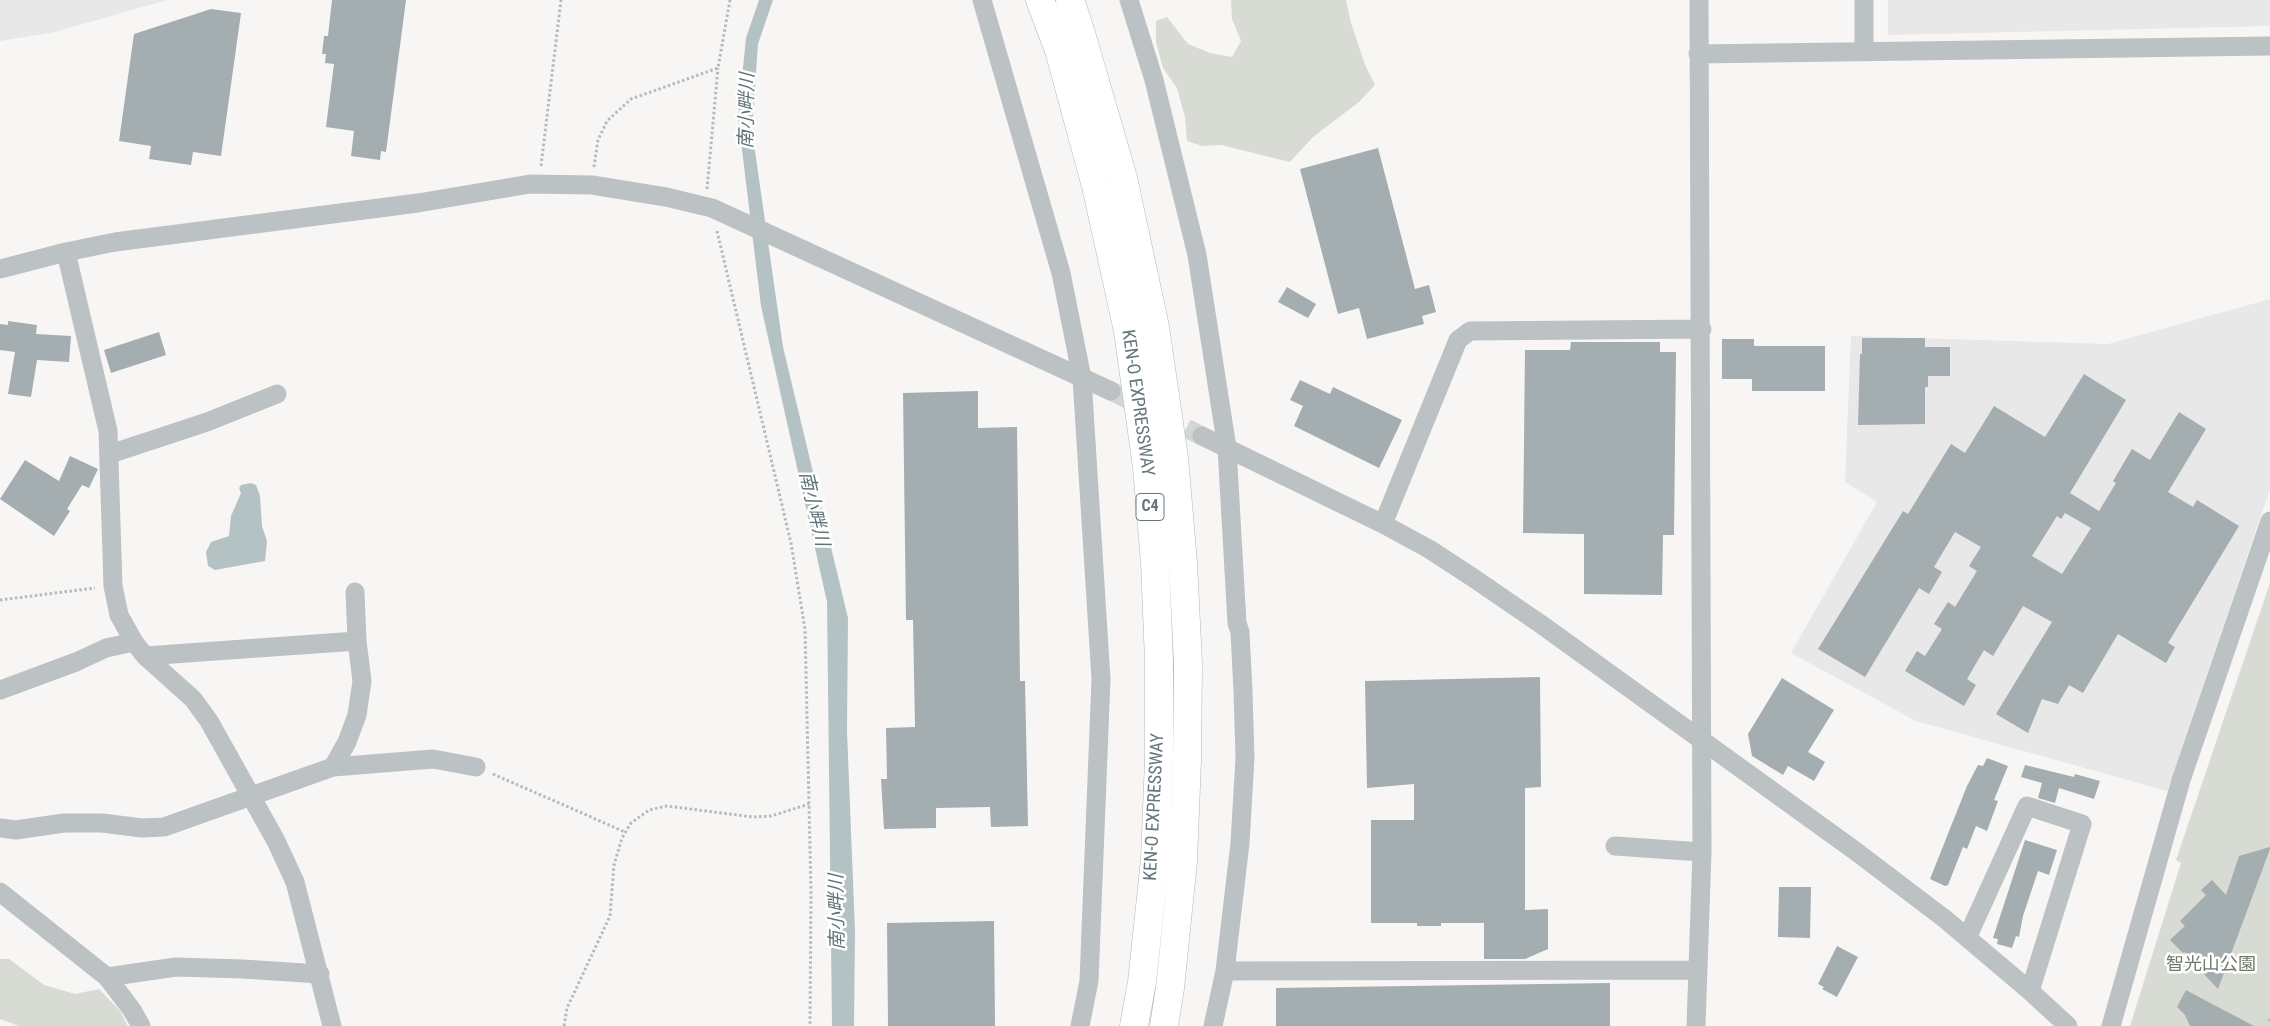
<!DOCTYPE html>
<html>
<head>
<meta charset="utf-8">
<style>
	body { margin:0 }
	canvas { display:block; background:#f7f6f4 }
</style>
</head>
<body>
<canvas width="2270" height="1026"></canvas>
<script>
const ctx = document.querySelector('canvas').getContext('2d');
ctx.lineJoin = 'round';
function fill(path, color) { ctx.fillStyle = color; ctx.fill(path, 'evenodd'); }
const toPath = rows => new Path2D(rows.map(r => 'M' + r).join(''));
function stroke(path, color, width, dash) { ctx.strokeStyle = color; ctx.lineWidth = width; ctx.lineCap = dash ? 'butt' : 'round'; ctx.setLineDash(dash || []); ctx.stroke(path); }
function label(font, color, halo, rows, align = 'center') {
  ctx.font = font + ' "Roboto Condensed","Noto Sans JP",sans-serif'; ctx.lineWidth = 5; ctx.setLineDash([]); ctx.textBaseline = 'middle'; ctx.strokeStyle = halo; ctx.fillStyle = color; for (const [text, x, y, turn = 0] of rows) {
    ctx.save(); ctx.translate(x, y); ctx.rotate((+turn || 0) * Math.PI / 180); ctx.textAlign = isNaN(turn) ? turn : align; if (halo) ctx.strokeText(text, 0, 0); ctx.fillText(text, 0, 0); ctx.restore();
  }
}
const built = toPath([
	[0,0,167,0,55,32,0,41],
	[1888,0,2270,0,2270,26,1888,35],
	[2270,299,2270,489,2167,791,1916,721,1791,653,1877,502,1845,482,1851,336,2108,344]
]);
const green = toPath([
	[1231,0,1346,0,1351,23,1365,65,1375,85,1359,102,1313,137,1290,162,1221,145,1202,146,1187,141,1185,117,1177,88,1163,68,1156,42,1156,21,1167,17,1188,44,1210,53,1232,57,1241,41,1232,19],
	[2270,583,2270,1026,2130,1026,2181,863,2176,860],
	[0,959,9,959,44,985,75,994,99,989,120,1011,128,1026,19,1026,0,1019]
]);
const water = toPath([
	[759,0,773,0,758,44,752,130,783,347,848,618,847,731,855,931,854,1026,832,1026,827,602,761,306,738,117,746,38],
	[251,483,256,485,260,496,262,526,267,541,265,561,215,570,208,566,206,552,211,542,229,536,231,516,241,493,239,488,241,485]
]);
const building = toPath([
	[332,0,406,0,386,152,381,151,380,160,351,156,354,131,326,127,334,64,325,63,326,54,322,54,324,36,328,36],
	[211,9,241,13,221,156,193,152,191,165,149,159,151,146,119,141,134,34],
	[1378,148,1415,289,1429,285,1436,312,1422,316,1424,324,1367,339,1359,308,1338,314,1300,169],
	[1287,287,1316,304,1308,318,1278,302],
	[8,321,37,325,36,334,71,336,69,362,37,360,31,397,8,394,15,352,0,350,0,324,8,325],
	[159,332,166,355,111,373,104,350],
	[1862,338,1925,338,1925,347,1950,347,1950,376,1928,376,1928,387,1925,387,1925,424,1858,425,1860,354,1862,354],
	[1722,339,1754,339,1754,346,1825,346,1825,391,1752,391,1752,379,1722,379],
	[1571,342,1660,342,1660,352,1676,352,1674,535,1663,535,1662,595,1584,594,1584,534,1523,533,1525,350,1570,350],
	[2084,374,2126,400,2070,493,2099,511,2116,483,2113,481,2132,449,2150,460,2179,412,2206,429,2168,492,2193,507,2197,500,2239,526,2168,643,2175,647,2166,663,2118,634,2083,693,2069,685,2058,704,2042,699,2028,733,1996,714,2052,622,2023,606,1993,656,1984,650,1967,679,1976,685,1964,706,1905,671,1917,651,1925,656,1942,629,1934,624,1948,602,1955,607,1977,571,1969,566,1981,547,1955,532,1934,567,1942,572,1929,594,1919,588,1865,677,1818,649,1903,511,1908,514,1951,444,1965,453,1994,406,2045,437],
	[2065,513,2091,528,2062,574,2032,556,2057,516,2061,519],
	[1300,380,1330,394,1333,387,1402,420,1379,468,1294,426,1303,406,1290,400],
	[978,391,978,428,1017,427,1020,681,1025,681,1028,826,991,827,990,807,936,808,936,828,884,829,881,779,887,779,886,728,915,727,913,620,906,620,903,393],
	[70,456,98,469,89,488,82,485,67,509,70,511,54,536,0,499,25,460,59,481],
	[1540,677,1541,787,1525,788,1525,910,1548,909,1548,949,1525,959,1484,959,1484,923,1441,923,1441,926,1417,926,1417,923,1371,923,1371,820,1414,820,1414,784,1367,788,1365,681],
	[1782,678,1834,710,1808,752,1825,762,1814,781,1788,766,1783,775,1752,756,1748,734],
	[1987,758,2008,766,1994,800,1998,801,1987,831,1976,826,1967,849,1963,847,1948,885,1945,886,1930,879,1967,786,1978,765,1983,766],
	[2025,765,2074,777,2075,774,2100,781,2094,799,2059,788,2055,803,2038,798,2042,783,2021,777],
	[2025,840,2057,850,2049,875,2038,871,2023,916,2019,937,2016,936,2012,948,1997,944,1998,939,1993,938],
	[2270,847,2270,849,2218,989,2202,972,2206,963,2184,952,2183,953,2170,940,2185,926,2180,921,2206,895,2201,890,2212,880,2226,895,2239,856],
	[1779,887,1811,887,1810,938,1778,937],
	[994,921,995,1026,888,1026,887,923],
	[1837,946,1858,957,1837,997,1822,989,1824,987,1818,984],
	[1610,983,1610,1026,1276,1026,1276,988],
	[2186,990,2197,996,2254,1026,2190,1026,2185,1015,2177,1007]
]);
const minorTunnel = toPath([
	[1111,391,1202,436]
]);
const path = toPath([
	[541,166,561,0],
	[594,167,598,140,607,121,631,99,718,68,730,0],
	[707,189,718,68],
	[717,231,791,543,805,629,811,891,810,1026],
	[0,600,95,588],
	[493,774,625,832],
	[2269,1019,2270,1022],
	[564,1026,567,1008,610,916,614,865,622,838,631,823,649,810,667,806,753,817,771,816,809,804]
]);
const minor = toPath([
	[982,0,1061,273,1082,378,1101,679,1089,981,1080,1026],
	[1129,0,1154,80,1197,255,1227,448,1237,623,1240,632,1243,691,1245,758,1240,843,1225,971,1213,1026],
	[1864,52,1864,0],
	[1698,54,2270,46],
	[66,252,108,431,113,586,119,615,134,642,145,656,193,699,209,721,276,841,295,882,332,1026],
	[0,269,66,252,115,242,418,203,530,184,592,185,666,197,712,208,1111,391],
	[1202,436,1383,524,1429,549,1472,577,1542,625,1854,850,1945,919,2030,991,2068,1026],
	[110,454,207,422,277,394],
	[1383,524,1458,340,1470,331,1702,329],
	[145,656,357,641],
	[0,690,76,662,106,648,134,642],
	[333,767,347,742,357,715,362,681,357,641,355,592],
	[0,828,16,830,64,823,102,823,142,828,164,827,333,767,433,759,476,767],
	[1615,846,1702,852],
	[0,892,107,977,132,1010,141,1026],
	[1967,938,2027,806,2082,824,2030,991],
	[1225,971,1698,970],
	[107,977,176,967,243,969,320,974],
	[1696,1026,1702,852,1699,0],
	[2111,1026,2181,780,2270,521]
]);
const highway = toPath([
	[1040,0,1059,50,1096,186,1128,331,1147,467,1155,562,1159,661,1159,759,1155,860,1142,982,1134,1026],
	[1070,0,1080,30,1123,178,1155,327,1174,458,1183,562,1188,664,1187,761,1183,861,1170,988,1164,1026]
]);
const shields = [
	[1150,507,28]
];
const shieldNames = [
	["C4",1150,507]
];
const streetNames = [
	["KEN-O EXPRESSWAY",1137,403,82],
	["KEN-O EXPRESSWAY",1155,807,-87]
];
const parkNames = [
	["智光山公園",2211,965]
];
const waterNames = [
	["南小畔川",748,111,-89],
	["南小畔川",813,509,77],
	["南小畔川",838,912,-91]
];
fill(built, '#e7e8e7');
fill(green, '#d7dbd3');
fill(water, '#b5c2c4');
fill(building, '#a4adb0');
stroke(minorTunnel, '#d2d6d6', 19, [19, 9]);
stroke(highway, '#b2b6b8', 29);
stroke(path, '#b6babc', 3, [2.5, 2.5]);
stroke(minor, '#bcc1c3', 19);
stroke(highway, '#fff', 28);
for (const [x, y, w] of shields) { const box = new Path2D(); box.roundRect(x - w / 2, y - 13.5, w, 27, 4); ctx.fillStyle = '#fff'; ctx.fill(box); stroke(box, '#65767c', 1); }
label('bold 16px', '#65767c', null, shieldNames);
label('18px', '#65767c', '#fff', streetNames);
label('18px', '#6e7a67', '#fff', parkNames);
label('italic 19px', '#5f7577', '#fff', waterNames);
</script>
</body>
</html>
